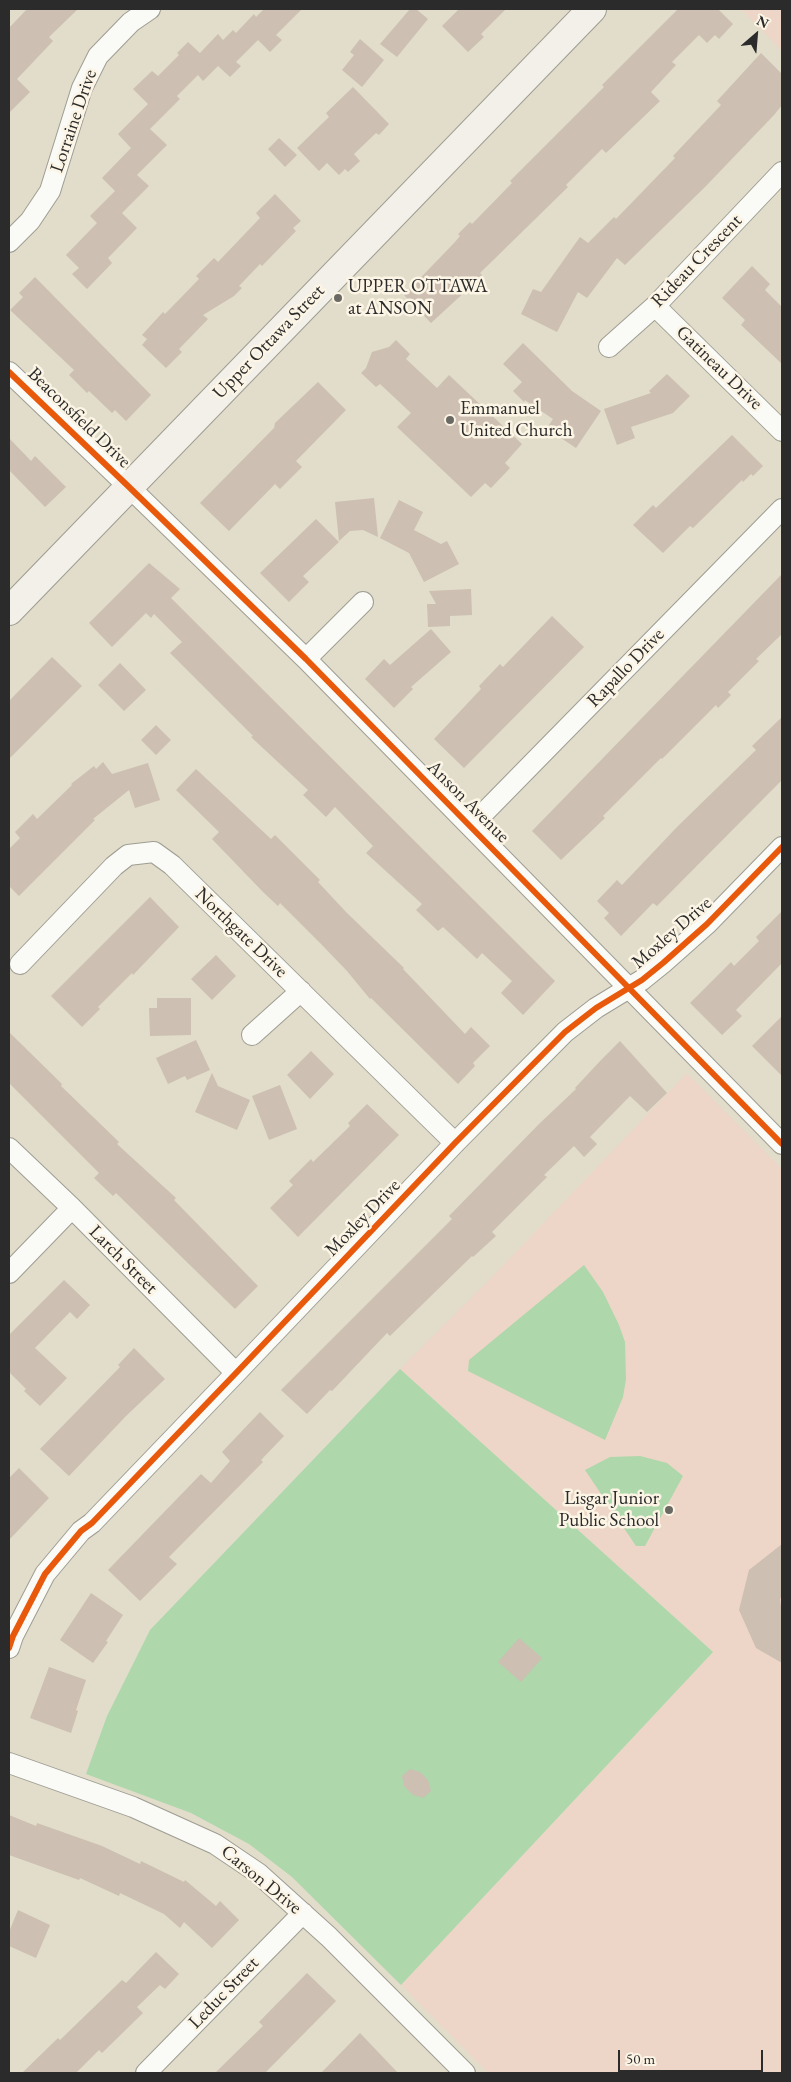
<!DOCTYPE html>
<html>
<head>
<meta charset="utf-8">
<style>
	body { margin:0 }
	#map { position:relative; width:791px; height:2082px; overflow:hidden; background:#e1ddca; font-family:"EB Garamond",serif }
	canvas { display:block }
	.frame { position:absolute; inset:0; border:10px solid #2b2b2b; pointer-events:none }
	.north { position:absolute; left:731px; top:10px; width:50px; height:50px; -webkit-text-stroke:4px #fcf5e5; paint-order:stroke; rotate:27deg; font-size:14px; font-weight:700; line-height:20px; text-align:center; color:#2b2b2b }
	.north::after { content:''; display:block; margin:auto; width:18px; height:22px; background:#2b2b2b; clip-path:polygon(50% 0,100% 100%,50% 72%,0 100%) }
	.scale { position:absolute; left:618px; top:2050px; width:145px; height:22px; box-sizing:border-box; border:2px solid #2b2b2b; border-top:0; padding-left:6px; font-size:15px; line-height:18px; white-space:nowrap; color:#2b2b2b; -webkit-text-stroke:4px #fcf5e5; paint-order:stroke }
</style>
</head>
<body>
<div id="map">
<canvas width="791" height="2082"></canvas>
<div class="frame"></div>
<div class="north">N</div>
<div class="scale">50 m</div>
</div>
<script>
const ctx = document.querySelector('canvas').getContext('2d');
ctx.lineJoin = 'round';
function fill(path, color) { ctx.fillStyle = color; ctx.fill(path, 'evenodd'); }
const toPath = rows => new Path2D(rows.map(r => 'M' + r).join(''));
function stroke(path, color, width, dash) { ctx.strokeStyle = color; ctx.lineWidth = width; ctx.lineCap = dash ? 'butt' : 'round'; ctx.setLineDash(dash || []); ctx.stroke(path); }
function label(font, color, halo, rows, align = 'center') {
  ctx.font = font + ' "EB Garamond",serif'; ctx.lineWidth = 5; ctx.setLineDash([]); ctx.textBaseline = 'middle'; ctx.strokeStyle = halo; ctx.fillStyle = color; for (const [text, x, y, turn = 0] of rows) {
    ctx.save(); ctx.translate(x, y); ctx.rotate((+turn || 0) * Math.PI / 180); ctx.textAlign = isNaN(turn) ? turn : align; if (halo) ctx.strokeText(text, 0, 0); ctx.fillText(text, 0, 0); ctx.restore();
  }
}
const built = toPath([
	[741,9,782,9,782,51],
	[687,1073,782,1169,782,2073,488,2073,401,1985,713,1652,400,1369,491,1278]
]);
const green = toPath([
	[584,1265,603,1292,619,1325,625,1342,626,1379,623,1397,605,1440,468,1371,469,1360],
	[400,1369,713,1652,401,1985,292,1877,249,1844,191,1813,86,1774,107,1716,150,1630],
	[640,1456,667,1463,683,1476,645,1546,636,1546,585,1470,610,1457]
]);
const building = toPath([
	[27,9,78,9,49,37,53,41,17,79,30,92,9,113,9,28],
	[264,9,302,9,276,35,282,40,270,52,258,40,236,62,241,66,230,77,218,66,203,81,198,75,177,96,180,99,150,129,167,145,137,175,149,186,122,213,137,228,108,258,112,263,87,289,72,274,79,268,66,255,97,223,90,216,115,191,102,178,131,148,118,134,148,104,133,89,152,71,158,76,179,55,177,53,188,42,200,53,218,34,223,40,233,30,236,33,254,14,256,17],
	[410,9,416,9,428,19,397,57,380,44],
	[459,9,506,9,481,34,484,37,468,52,442,26],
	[678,9,718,9,733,24,719,39,715,35,707,43,699,35,672,62,676,65,651,92,660,101,606,153,602,149,566,185,568,187,480,273,482,275,470,288,464,284,468,289,431,323,404,295,455,242,460,236,458,234,470,222,472,224,512,183,510,181,604,87,602,85],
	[360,39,384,60,362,87,342,70,354,55,350,52],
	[761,53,782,74,782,105,774,115,705,187,625,265,617,258,587,298,578,292,557,332,521,314,533,289,541,292,580,237,588,243,614,217,616,219,675,158,673,156,721,105,717,101],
	[353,87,389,124,379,135,376,133,354,154,360,161,348,172,345,169,339,175,327,163,319,171,297,148,329,117,326,113],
	[279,138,297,155,285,167,268,149],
	[275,194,301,221,293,228,296,231,262,266,260,264,239,286,242,288,234,296,203,315,208,319,179,349,182,352,166,368,142,345,147,339,142,335,163,312,165,314,199,279,196,276,214,258,218,262,260,218,256,213],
	[752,266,770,284,765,290,782,307,782,364,741,325,745,320,722,298],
	[35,277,151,395,126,421,115,410,112,413,89,391,87,393,69,375,74,370,10,310,23,297,19,293],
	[396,340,410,354,406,359,437,388,449,375,522,444,505,463,510,468,491,488,485,483,471,497,397,427,411,413,380,384,376,387,361,373,366,368,372,352,389,347],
	[523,343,572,391,601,411,576,448,558,436,560,432,549,425,553,419,525,400,524,402,513,391,522,382,503,364],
	[667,374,690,396,673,413,631,427,635,438,617,445,604,409,651,393,649,391],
	[318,382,346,410,296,461,302,467,280,489,275,484,229,531,200,503,274,428,275,423],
	[732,435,763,466,753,476,751,474,743,482,742,480,693,528,690,526,663,553,633,525,653,505,656,508],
	[9,438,31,461,35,456,66,487,45,507,9,470],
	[374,498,378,537,363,530,350,531,339,541,335,502],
	[399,500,423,512,414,530,441,544,447,541,459,564,424,582,409,553,380,538],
	[316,519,339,542,303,576,309,582,289,602,260,573],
	[149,563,180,589,171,598,555,981,523,1015,501,993,512,981,482,953,477,959,443,927,438,931,416,910,422,904,366,853,373,846,335,807,326,817,303,795,308,790,251,737,253,736,170,653,182,642,154,614,151,618,146,613,112,647,89,623],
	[782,574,782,634,756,659,759,661,728,692,731,695,718,708,716,705,662,759,661,758,603,816,605,818,561,860,532,831],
	[471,589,472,615,450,616,450,626,428,627,427,604,436,604,429,591],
	[552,616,584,647,464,768,434,739,481,689,479,686,500,664,503,667],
	[431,629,451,652,411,687,413,689,394,708,365,679,384,659,390,665],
	[52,657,82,686,9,759,9,701],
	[120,663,146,690,124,711,98,685],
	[782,717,782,780,657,906,653,903,621,936,604,918,609,913,597,901,617,880,622,885,677,827,756,750,752,746],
	[156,725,171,740,156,755,141,740],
	[103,762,112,774,148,763,160,800,135,808,129,790,93,819,95,820,19,896,9,886,9,849,20,838,15,832,33,814,37,819,72,785,71,784,94,766,96,769],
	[196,769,271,839,275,835,320,880,318,882,346,912,404,968,403,969,465,1034,471,1027,490,1046,473,1063,475,1066,458,1084,371,998,370,999,347,971,322,945,280,903,278,906,264,893,212,839,219,832,176,790],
	[150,897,179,927,133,975,132,973,98,1007,100,1009,82,1027,51,996],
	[782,911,782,963,736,1010,742,1016,722,1035,690,1003,731,962,734,966,759,941,756,937],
	[216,955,236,976,212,1000,191,979],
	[157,998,191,998,191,1035,150,1036,149,1008,157,1008],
	[782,1016,782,1076,752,1046],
	[9,1032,62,1084,61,1086,119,1142,117,1144,176,1198,174,1200,258,1286,235,1309,116,1193,113,1196,94,1178,99,1173,9,1083],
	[196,1040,210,1070,187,1080,185,1076,168,1084,156,1058],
	[620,1041,667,1093,647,1112,630,1096,590,1137,597,1144,584,1157,574,1146,544,1175,547,1177,492,1232,496,1236,473,1257,472,1256,390,1336,387,1333,332,1391,330,1390,307,1414,281,1390,452,1219,449,1216,539,1124,576,1089,575,1088,601,1060],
	[311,1051,334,1074,310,1099,287,1075],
	[212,1073,218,1086,250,1100,237,1130,195,1112],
	[280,1085,297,1129,269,1140,252,1096],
	[367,1104,399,1135,298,1237,270,1208,293,1185,289,1181,311,1159,313,1162,350,1126,348,1123],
	[64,1280,90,1305,77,1319,70,1312,35,1348,67,1378,40,1406,24,1391,26,1389,9,1372,9,1335],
	[134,1348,165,1379,126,1416,69,1476,40,1449,120,1367,118,1365],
	[260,1412,284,1436,261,1460,263,1462,169,1557,177,1564,140,1601,108,1570,201,1474,211,1483,230,1461,222,1452],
	[19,1468,49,1498,9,1540,9,1478],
	[782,1544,782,1595,780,1599,782,1616,782,1663,756,1648,739,1610,749,1570],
	[91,1593,123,1615,106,1641,108,1642,93,1663,60,1640],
	[519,1638,542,1658,521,1682,498,1662],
	[49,1667,86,1680,76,1710,78,1711,71,1733,30,1718],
	[410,1769,420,1772,428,1780,431,1791,423,1798,413,1795,404,1786,402,1776],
	[9,1815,36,1826,37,1823,102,1846,140,1864,141,1861,184,1882,185,1880,216,1906,220,1901,239,1920,212,1948,184,1922,180,1928,164,1914,120,1893,119,1896,80,1878,79,1880,9,1855],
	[18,1910,50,1925,36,1958,9,1946,9,1932],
	[156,1952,179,1974,165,1989,160,1985,137,2007,143,2013,102,2053,99,2050,76,2073,22,2073,58,2038,60,2040,122,1980,126,1983],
	[307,1973,336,2001,265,2073,215,2073,263,2026,259,2022],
	[360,2033,398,2073,321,2073]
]);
const street = toPath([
	[9,242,30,221,50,191,82,88,98,56,131,22,150,9],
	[655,306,782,431],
	[609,347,655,306,782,172],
	[9,372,128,486,306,659,782,1144],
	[306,659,363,602],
	[471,826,782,509],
	[20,964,114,866,128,855,154,852,172,865,455,1143],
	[252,1035,301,991],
	[9,1148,72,1208,236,1373],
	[9,1273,72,1208],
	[9,1648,13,1636,45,1574,81,1531,92,1523,236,1373,455,1143,565,1032,596,1008,642,980,663,963,707,924,782,847],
	[9,1763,133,1807,215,1844,258,1873,329,1937,465,2073],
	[146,2073,303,1913]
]);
const secondary = toPath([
	[9,611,592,9]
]);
const cycleway = toPath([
	[9,372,128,486,306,659,782,1144],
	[9,1648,13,1636,45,1574,81,1531,92,1523,236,1373,455,1143,565,1032,596,1008,642,980,663,963,707,924,782,847]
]);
const markers = [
	[338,298,5,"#6b6963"],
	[450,420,5,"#6b6963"],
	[669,1510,5,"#6b6963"]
];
const streetNames = [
	["Lorraine Drive",74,121,-71],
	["Rideau Crescent",697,261,-46],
	["Upper Ottawa Street",269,342,-46],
	["Gatineau Drive",719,368,44],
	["Beaconsfield Drive",79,418,44],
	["Rapallo Drive",626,668,-46],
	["Anson Avenue",468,802,45],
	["Northgate Drive",241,933,44],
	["Moxley Drive",672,933,-41],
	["Moxley Drive",363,1218,-46],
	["Larch Street",123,1260,45],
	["Carson Drive",261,1880,39],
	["Leduc Street",224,1993,-46]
];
const poiNames = [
	["UPPER OTTAWA",348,287],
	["at ANSON",348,309],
	["Emmanuel",460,409],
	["United Church",460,431],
	["Lisgar Junior",659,1499,"right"],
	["Public School",659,1521,"right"]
];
fill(built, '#edd6c7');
fill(green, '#aed7ab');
fill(building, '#cdbfb1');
stroke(street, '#9f9d92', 22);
stroke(secondary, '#9f9d92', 30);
stroke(street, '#fafaf7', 20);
stroke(secondary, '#f2f0e9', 28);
stroke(cycleway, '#e8590c', 6);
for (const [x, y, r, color] of markers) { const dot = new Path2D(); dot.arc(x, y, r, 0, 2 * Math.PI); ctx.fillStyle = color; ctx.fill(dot); stroke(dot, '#fcf5e5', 2); }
label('19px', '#2b2b2b', '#fcf5e5', streetNames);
label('19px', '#2b2b2b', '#fcf5e5', poiNames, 'left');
</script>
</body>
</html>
